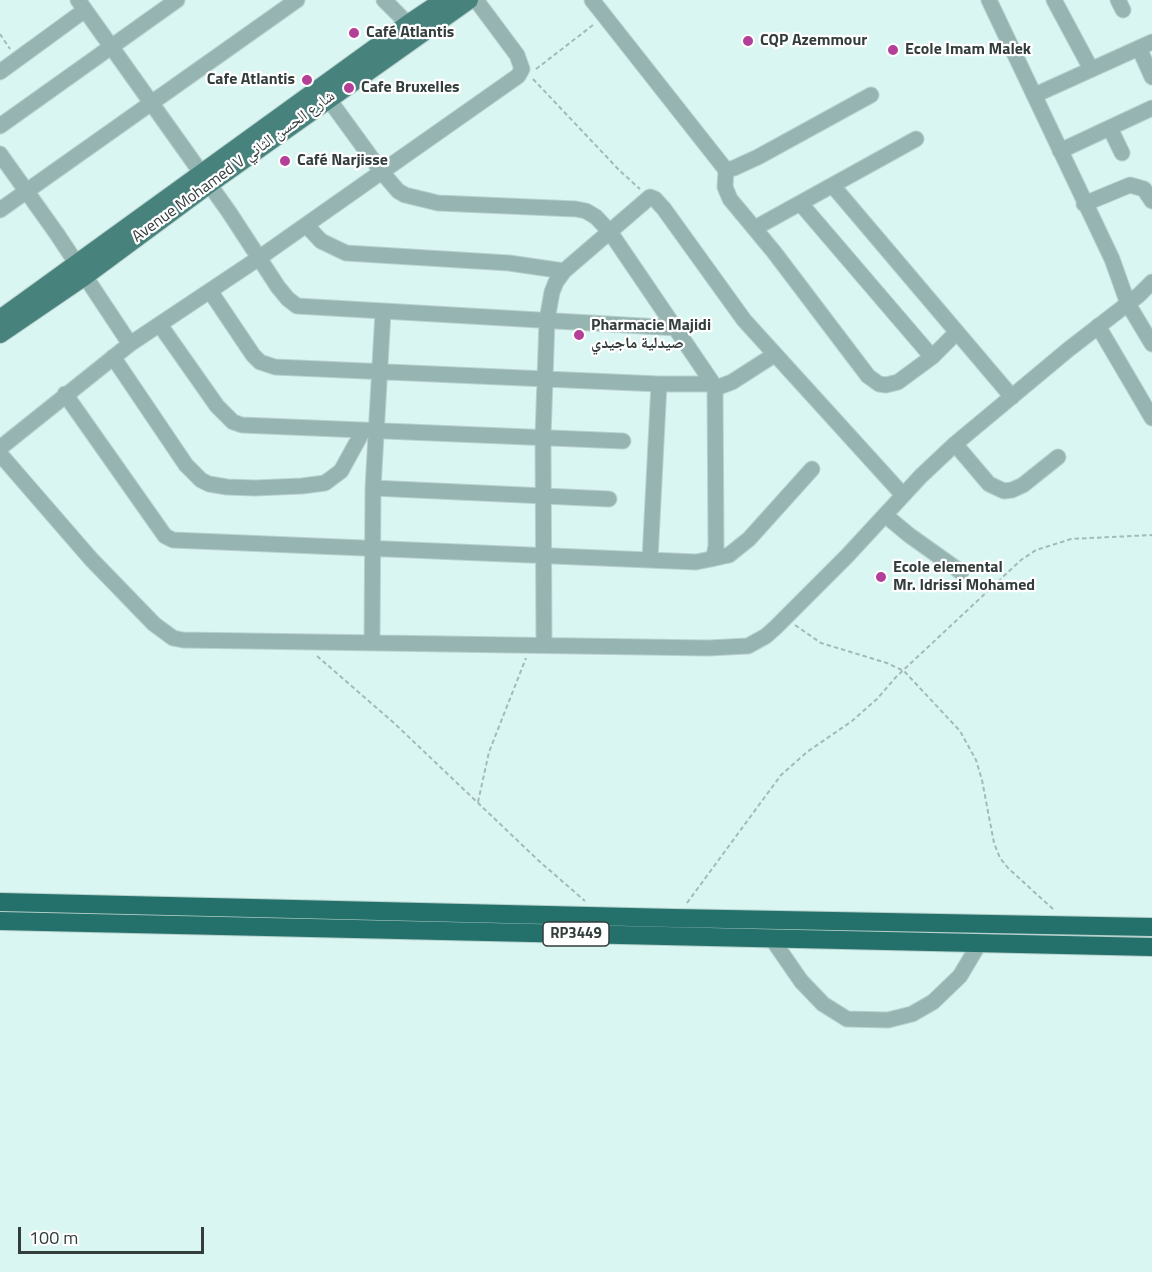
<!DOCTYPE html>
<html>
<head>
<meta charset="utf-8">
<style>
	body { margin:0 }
	#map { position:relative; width:1152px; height:1272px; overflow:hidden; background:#daf6f2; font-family:"Titillium Web",sans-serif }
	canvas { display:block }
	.scale { position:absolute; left:18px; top:1227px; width:186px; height:27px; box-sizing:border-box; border:3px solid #323d3c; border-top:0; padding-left:8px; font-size:18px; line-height:21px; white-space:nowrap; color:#323d3c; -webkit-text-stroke:4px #fff; paint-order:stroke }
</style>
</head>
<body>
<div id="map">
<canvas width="1152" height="1272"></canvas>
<div class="scale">100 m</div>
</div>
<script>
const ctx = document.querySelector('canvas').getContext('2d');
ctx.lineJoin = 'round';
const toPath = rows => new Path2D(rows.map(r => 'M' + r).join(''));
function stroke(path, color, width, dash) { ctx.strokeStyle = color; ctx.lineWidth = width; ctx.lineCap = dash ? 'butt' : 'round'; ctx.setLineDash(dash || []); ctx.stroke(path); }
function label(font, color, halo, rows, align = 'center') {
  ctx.font = font + ' "Titillium Web","Noto Naskh Arabic",sans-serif'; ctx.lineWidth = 4.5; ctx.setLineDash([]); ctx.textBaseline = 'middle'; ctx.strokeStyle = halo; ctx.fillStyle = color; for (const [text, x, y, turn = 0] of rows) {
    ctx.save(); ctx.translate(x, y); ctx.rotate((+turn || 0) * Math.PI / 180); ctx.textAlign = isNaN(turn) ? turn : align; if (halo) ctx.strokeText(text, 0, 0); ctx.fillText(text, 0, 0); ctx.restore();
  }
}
const path = toPath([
	[0,34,10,49],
	[536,69,593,25],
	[533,79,620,171,640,189],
	[795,625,821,643,887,663,904,671,960,731,976,760,982,780,994,843,1000,858,1008,868,1054,910],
	[317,656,394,723,539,861,585,901],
	[478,802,489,752,526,658],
	[687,903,781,775,807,752,852,721,877,699,896,677,1021,560,1036,550,1071,539,1152,535]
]);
const minor = toPath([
	[78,0,229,212,278,287,288,299,297,306,677,328],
	[384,0,408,24],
	[592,0,726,170,725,187,730,199,774,252,868,376,879,384,886,385,898,382,932,357,957,332],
	[989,0,1112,259,1128,304,1152,344],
	[1054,0,1091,69],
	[1118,0,1123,10],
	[1139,48,1152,77],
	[0,72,85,10],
	[322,90,381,171,398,191,405,195,438,203,576,209,586,211,596,217,610,232,716,388,732,382,774,355],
	[1035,95,1152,42],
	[0,126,177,0],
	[1110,128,1122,153],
	[1060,151,1152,108],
	[0,154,57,234,130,344],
	[726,170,734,168,758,157,871,95],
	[833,186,1012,397],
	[801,204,932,357],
	[1084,204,1130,185,1144,189,1152,201],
	[0,210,297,0],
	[306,225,321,241,346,253,509,263,564,271],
	[755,228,916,139],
	[210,291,253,355,260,362,275,367,659,384,713,384],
	[160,325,217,406,233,422,242,425,623,441],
	[1098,326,1152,418],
	[113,357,186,465,201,480,209,484,227,487,255,488,302,486,325,483,341,471,363,431],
	[65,394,165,536,173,540,696,562,711,559,714,556,716,546,715,387],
	[955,444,989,484,1004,491,1012,490,1023,485,1058,457],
	[0,448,130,344,259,258,518,76,522,69,517,55,476,0],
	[0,454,91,559,154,624,173,638,183,640,708,648,748,646,766,636,776,627,847,556,921,476,955,444,1069,349,1139,295,1152,282],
	[373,488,609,499],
	[885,515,909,535,961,572],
	[650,559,659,384],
	[711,559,729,555,749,539,812,469],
	[372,642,373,488,383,312],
	[544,644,543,437,547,320,552,292,556,282,564,271,650,197,655,199,664,209,744,320,903,495],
	[772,939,801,981,823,1004,847,1019,888,1020,912,1014,933,1002,960,976,979,944]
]);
const major = toPath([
	[0,319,408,24,444,0],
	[0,334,85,276,208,185,469,0]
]);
const highway = toPath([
	[0,902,673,918,1152,927],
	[0,921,1152,947]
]);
const markers = [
	[354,33,6,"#b33f98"],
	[748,41,6,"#b33f98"],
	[893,50,6,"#b33f98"],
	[307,80,6,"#b33f98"],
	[349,88,6,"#b33f98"],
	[285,161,6,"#b33f98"],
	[579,335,6,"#b33f98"],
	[881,577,6,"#b33f98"]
];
const shields = [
	[576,934,66]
];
const shieldNames = [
	["RP3449",576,934]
];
const poiNames = [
	["Café Atlantis",366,33],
	["CQP Azemmour",760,41],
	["Ecole Imam Malek",905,50],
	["Cafe Atlantis",295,80,"right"],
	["Cafe Bruxelles",361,88],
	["Café Narjisse",297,161],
	["Pharmacie Majidi",591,326],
	["صيدلية ماجيدي",591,344],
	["Ecole elemental",893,568],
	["Mr. Idrissi Mohamed",893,586]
];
const streetNames = [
	["Avenue Mohamed V شارع الحسن الثاني",234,167,-36]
];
stroke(minor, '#b8d1ce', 17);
stroke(major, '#b8d1ce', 20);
stroke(highway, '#b8d1ce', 20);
stroke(path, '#a3bab7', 2, [4.5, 3]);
stroke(minor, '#96b4b1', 15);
stroke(major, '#47827d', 18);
stroke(highway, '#24706a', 18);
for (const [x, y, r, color] of markers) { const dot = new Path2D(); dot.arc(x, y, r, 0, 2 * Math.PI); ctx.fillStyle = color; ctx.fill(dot); stroke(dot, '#fff', 2); }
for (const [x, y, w] of shields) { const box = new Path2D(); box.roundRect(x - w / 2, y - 12, w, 24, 4.5); ctx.fillStyle = '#fff'; ctx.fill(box); stroke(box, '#323d3c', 1.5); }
label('bold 15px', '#323d3c', null, shieldNames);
label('bold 16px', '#323d3c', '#fff', poiNames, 'left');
label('16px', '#323d3c', '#fff', streetNames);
</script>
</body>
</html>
